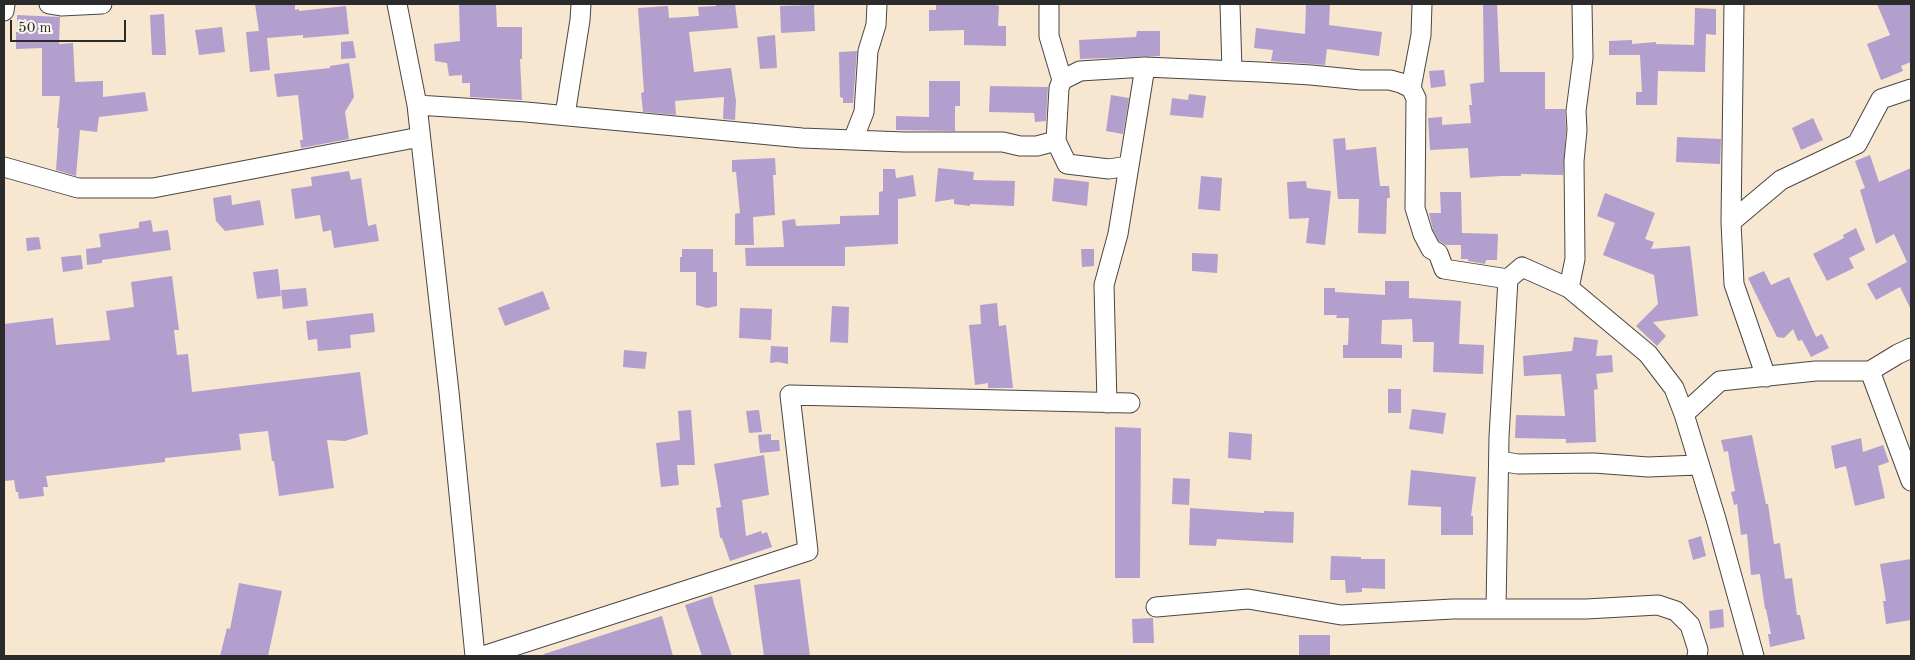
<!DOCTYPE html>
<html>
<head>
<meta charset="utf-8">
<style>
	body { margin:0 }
	#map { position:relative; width:1915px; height:660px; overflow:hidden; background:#f7e6d0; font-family:"Old Standard TT",serif }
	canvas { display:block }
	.frame { position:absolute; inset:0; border:5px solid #2b2b2b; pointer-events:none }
	.scale { position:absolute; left:10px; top:20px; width:116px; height:22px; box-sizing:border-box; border:2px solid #2b2b2b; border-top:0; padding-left:6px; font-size:15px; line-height:18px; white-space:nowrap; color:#2b2b2b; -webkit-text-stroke:4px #fbf7ec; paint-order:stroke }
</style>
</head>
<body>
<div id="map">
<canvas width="1915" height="660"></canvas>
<div class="frame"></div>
<div class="scale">50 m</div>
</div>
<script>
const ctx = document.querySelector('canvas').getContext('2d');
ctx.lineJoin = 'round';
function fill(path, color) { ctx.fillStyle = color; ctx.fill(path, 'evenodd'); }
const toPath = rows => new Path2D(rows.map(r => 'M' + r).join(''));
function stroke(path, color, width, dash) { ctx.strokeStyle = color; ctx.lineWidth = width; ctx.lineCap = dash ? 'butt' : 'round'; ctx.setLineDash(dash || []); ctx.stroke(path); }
const building = toPath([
	[255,4,295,4,295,10,299,9,299,11,346,6,349,34,303,38,303,35,267,38,270,70,250,72,246,32,259,31],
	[459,4,496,4,497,27,522,27,522,59,520,59,522,100,470,97,470,83,462,83,462,75,449,76,447,63,435,61,434,44,460,41],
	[716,4,735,4,738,28,689,32,694,72,731,68,736,101,735,120,723,119,724,97,675,101,676,115,643,112,641,93,644,92,638,8,668,6,669,18,699,16,698,7,716,6],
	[936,4,996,4,996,5,999,6,998,26,1006,26,1006,46,964,45,964,30,929,31,929,10,936,10],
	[1306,4,1330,4,1329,25,1382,32,1379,56,1327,49,1325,65,1271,61,1273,50,1254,48,1256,28,1305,34],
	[1483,4,1497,4,1500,72,1545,72,1545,109,1565,109,1566,130,1563,175,1521,174,1521,176,1501,176,1470,178,1468,148,1430,150,1428,118,1442,117,1442,125,1471,123,1469,105,1472,105,1470,84,1484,82],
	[1877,4,1911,4,1911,62,1901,66,1903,71,1881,80,1867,44,1890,35],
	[814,5,815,31,781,33,780,6],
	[1695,8,1716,9,1716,35,1706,34,1705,72,1658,71,1657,105,1636,105,1636,92,1642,92,1640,55,1609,55,1609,41,1632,40,1632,44,1656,42,1656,44,1694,45],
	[164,14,166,55,152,55,150,15],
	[17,15,60,17,59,44,73,43,75,82,103,81,103,97,145,92,148,111,99,117,97,132,80,130,76,176,56,170,59,128,57,128,60,96,42,96,42,48,16,49,16,32,18,32],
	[222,27,225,52,199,55,195,30],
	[1137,31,1160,31,1160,56,1080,59,1079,40,1136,37],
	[775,35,777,68,760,69,757,37],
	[353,41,356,58,341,59,341,42],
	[857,51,853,103,843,103,843,98,840,97,839,52],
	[349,63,354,97,345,112,349,139,301,148,300,140,303,140,298,95,277,97,274,74,330,68,330,66],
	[1444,70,1446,86,1431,88,1429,71],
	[929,81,960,81,960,106,955,106,955,131,896,130,896,116,929,117],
	[990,86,1048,87,1046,121,1035,122,1034,113,989,112],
	[1189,94,1206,96,1203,118,1170,115,1172,98,1188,100],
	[1111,95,1129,98,1123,134,1106,131],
	[1813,118,1823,140,1801,150,1792,128],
	[1677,137,1721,139,1720,164,1676,162],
	[1345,138,1346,150,1376,147,1380,186,1389,186,1390,198,1387,198,1386,234,1358,233,1359,199,1338,199,1333,139],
	[1870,155,1879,182,1911,168,1911,310,1900,287,1876,300,1867,284,1907,262,1894,234,1876,244,1860,190,1865,188,1855,161],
	[775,158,776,175,773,175,775,215,753,217,754,245,735,245,735,214,740,213,736,172,732,172,732,160],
	[938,168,974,172,973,180,1015,181,1014,206,970,204,970,206,954,204,954,199,935,202],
	[883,169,895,169,896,178,913,175,916,196,898,199,898,244,845,247,845,266,746,266,745,248,784,247,782,221,795,219,796,226,840,224,840,216,879,215,879,192,883,191],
	[349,171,351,180,361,178,368,226,376,224,379,241,334,248,331,230,323,232,320,215,295,219,291,189,312,186,311,177],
	[1201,176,1222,178,1220,211,1198,209],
	[1054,178,1089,182,1087,206,1052,201],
	[1306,181,1307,188,1331,191,1325,245,1306,243,1309,218,1289,219,1287,182],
	[1440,192,1461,192,1462,233,1498,234,1497,260,1486,260,1485,264,1468,261,1468,259,1461,259,1461,245,1446,245,1439,241,1433,230,1429,213,1441,213],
	[1605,193,1655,213,1645,239,1654,242,1651,249,1690,246,1698,316,1653,322,1666,336,1657,346,1636,326,1658,304,1654,275,1603,255,1615,223,1597,216],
	[231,195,232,205,260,200,264,225,225,231,216,221,213,198],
	[151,220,153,232,168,230,171,250,102,260,102,263,87,265,86,249,101,247,99,234,139,228,139,222],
	[1856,228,1865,250,1849,258,1854,268,1827,281,1813,254,1844,238,1843,235],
	[39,237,41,249,27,251,26,238],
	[682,249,713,249,713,272,717,272,717,306,707,308,696,305,696,272,680,272,680,257,682,257],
	[1081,249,1094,249,1094,266,1082,267],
	[1192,253,1218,254,1217,273,1192,271],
	[81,255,83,269,63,272,61,257],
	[278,269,281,296,257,299,253,272],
	[1764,271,1771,285,1789,277,1816,337,1822,334,1829,348,1811,357,1802,340,1798,341,1793,329,1784,338,1777,337,1748,278],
	[172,276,179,330,174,330,177,355,188,354,192,392,360,372,368,434,345,441,327,440,334,488,279,496,274,461,272,461,268,431,239,434,241,450,165,458,165,462,46,476,48,487,43,487,44,496,19,499,18,492,16,492,14,480,4,481,4,324,53,318,56,345,110,340,106,311,134,307,131,282],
	[1385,281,1409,281,1409,298,1461,301,1459,344,1484,345,1483,374,1433,372,1434,342,1413,342,1412,319,1382,320,1381,344,1402,345,1402,358,1343,358,1343,345,1348,345,1349,318,1336,318,1337,315,1324,315,1324,288,1335,288,1335,292,1385,295],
	[306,288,308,306,283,309,281,290],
	[543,291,550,309,505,326,498,308],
	[997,303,999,326,1006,325,1013,388,988,388,988,383,975,385,969,325,981,324,980,305],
	[832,306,849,307,848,343,830,342],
	[740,308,772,309,771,340,739,338],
	[373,313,375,332,350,335,351,348,318,351,317,339,308,340,306,321],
	[1574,337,1598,340,1596,356,1612,355,1613,372,1596,374,1598,389,1594,390,1596,442,1566,443,1566,439,1515,438,1516,415,1565,416,1561,374,1524,376,1523,356,1572,351],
	[771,346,788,347,788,364,778,362,770,363],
	[624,350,647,352,645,369,623,367],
	[1388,389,1401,389,1401,413,1388,413],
	[1412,409,1446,413,1443,434,1409,429],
	[691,410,695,465,677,465,679,485,661,487,656,443,680,440,678,411],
	[759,410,762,432,749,433,746,411],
	[1115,427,1141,428,1140,578,1115,578],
	[1229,432,1252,434,1251,460,1228,458],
	[771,434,771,440,779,440,780,451,760,453,758,435],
	[1752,435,1766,504,1768,504,1774,544,1780,543,1785,579,1792,578,1797,615,1800,615,1805,639,1770,647,1768,634,1771,634,1766,609,1765,609,1760,574,1751,575,1747,534,1741,535,1737,504,1734,505,1731,492,1735,491,1730,464,1728,451,1724,452,1721,440],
	[1861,438,1863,452,1883,445,1889,462,1878,466,1885,498,1855,506,1846,466,1835,469,1831,446],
	[764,455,769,495,742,500,746,536,761,531,762,534,767,532,772,547,730,561,722,538,720,538,716,508,721,507,714,464],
	[1411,470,1476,477,1471,516,1473,516,1473,535,1441,535,1441,507,1408,505],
	[1173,478,1190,479,1189,505,1172,504],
	[1190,508,1264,513,1264,511,1294,512,1293,543,1217,539,1216,546,1189,545],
	[1701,536,1706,556,1693,560,1688,540],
	[1331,556,1361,557,1361,559,1385,559,1385,589,1362,588,1362,592,1346,593,1345,580,1330,580],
	[1911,559,1911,620,1886,624,1883,601,1886,601,1880,564],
	[800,579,810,656,764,656,754,585],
	[239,583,282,591,268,656,220,656,227,628,230,629],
	[712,596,714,604,732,656,702,656,685,605],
	[1723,609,1724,627,1710,629,1709,611],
	[662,616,673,656,545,656,544,654],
	[1153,618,1154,643,1133,643,1132,619],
	[1299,635,1330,635,1330,656,1299,656]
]);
const minor = toPath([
	[49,4,61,6,102,4],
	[397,4,417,105,449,392,475,656],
	[1230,4,1232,71],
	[1734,4,1731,222,1734,284,1766,377],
	[4,11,5,4],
	[1062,80,1080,71,1145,67,1260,72,1311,75,1361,80,1390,80,1401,83,1411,88,1416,98,1415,208,1423,234,1431,249,1438,253,1444,269,1508,279,1522,267,1569,288,1648,354,1674,388,1684,414,1716,519,1754,656],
	[1411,88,1421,35,1422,4],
	[417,105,526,112,802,138,904,142,1003,142,1020,146,1037,146,1056,141,1059,88,1062,80,1049,36,1049,4],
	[565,115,580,20,581,4],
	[853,140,864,112,868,51,876,25,877,4],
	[1056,141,1067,164,1109,169,1128,166],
	[4,167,78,188,153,188,420,137],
	[1731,222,1781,180,1857,144,1881,99,1911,89],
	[1569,288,1575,259,1574,161,1577,130,1576,111,1583,58,1582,4],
	[1870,371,1911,481],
	[1107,403,1104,285,1118,234,1145,67],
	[1684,414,1720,381,1816,371,1870,371,1898,354,1911,348],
	[1499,461,1518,464,1594,463,1648,467,1698,465],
	[1156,607,1248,599,1341,615,1453,609,1586,609,1658,605,1676,611,1690,625,1698,650,1697,656],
	[1496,608,1499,437,1508,279],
	[483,656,808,551,790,395,1130,403]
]);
fill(building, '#b29fcd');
stroke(minor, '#4a4744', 21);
stroke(minor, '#fff', 19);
</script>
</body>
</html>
